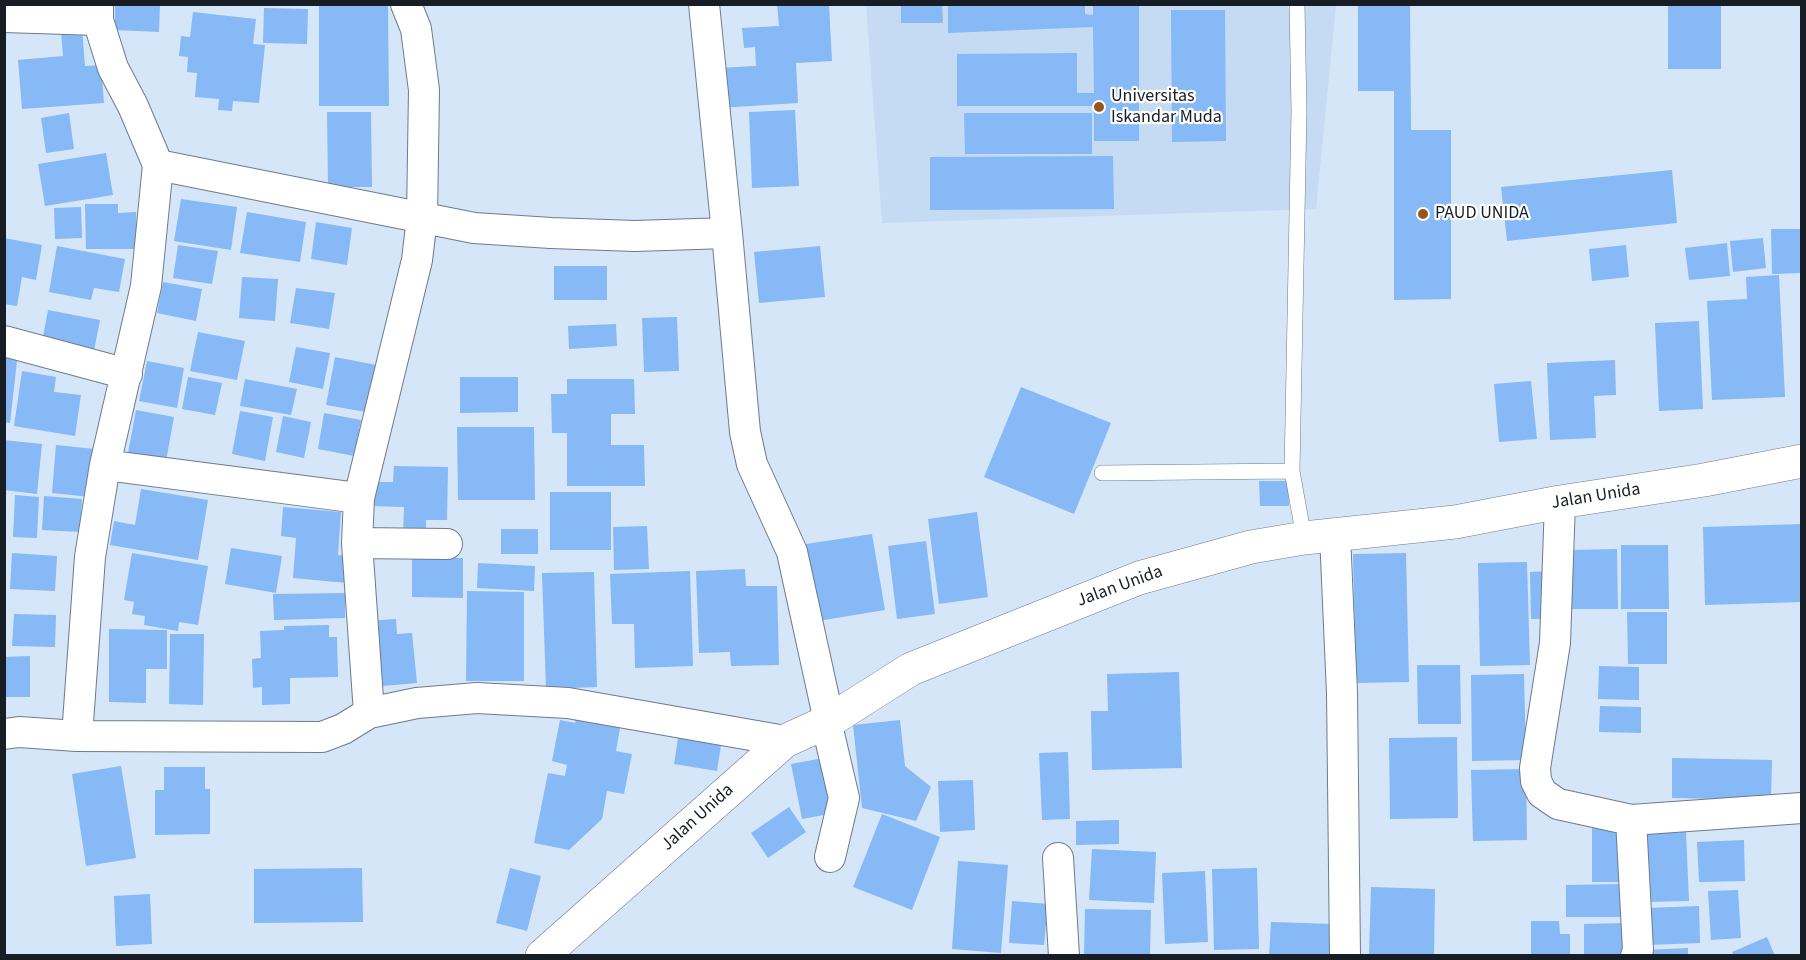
<!DOCTYPE html>
<html>
<head>
<meta charset="utf-8">
<style>
	body { margin:0 }
	#map { position:relative; width:1806px; height:960px; overflow:hidden; background:#d5e6f9; font-family:"Source Sans 3",sans-serif }
	canvas { display:block }
	.frame { position:absolute; inset:0; border:6px solid #171d24; pointer-events:none }
</style>
</head>
<body>
<div id="map">
<canvas width="1806" height="960"></canvas>
<div class="frame"></div>
</div>
<script>
const ctx = document.querySelector('canvas').getContext('2d');
ctx.lineJoin = 'round';
function fill(path, color) { ctx.fillStyle = color; ctx.fill(path, 'evenodd'); }
const toPath = rows => new Path2D(rows.map(r => 'M' + r).join(''));
function stroke(path, color, width, dash) { ctx.strokeStyle = color; ctx.lineWidth = width; ctx.lineCap = dash ? 'butt' : 'round'; ctx.setLineDash(dash || []); ctx.stroke(path); }
function label(font, color, halo, rows, align = 'center') {
  ctx.font = font + ' "Source Sans 3",sans-serif'; ctx.lineWidth = 4.5; ctx.setLineDash([]); ctx.textBaseline = 'middle'; ctx.strokeStyle = halo; ctx.fillStyle = color; for (const [text, x, y, turn = 0] of rows) {
    ctx.save(); ctx.translate(x, y); ctx.rotate((+turn || 0) * Math.PI / 180); ctx.textAlign = isNaN(turn) ? turn : align; if (halo) ctx.strokeText(text, 0, 0); ctx.fillText(text, 0, 0); ctx.restore();
  }
}
const built = toPath([
	[866,5,1336,5,1316,209,882,223]
]);
const building = toPath([
	[115,4,160,4,159,32,115,30],
	[319,4,388,4,389,106,319,106],
	[777,4,829,4,832,61,796,63,798,103,719,108,717,68,756,66,755,47,744,48,742,28,779,26],
	[901,4,942,4,943,23,901,23],
	[948,4,1085,4,1085,14,1093,15,1093,4,1139,4,1139,141,1094,141,1094,106,957,106,957,54,1077,53,1077,93,1094,93,1093,27,948,33],
	[1358,4,1410,4,1411,130,1451,130,1451,299,1394,300,1394,91,1358,91],
	[1668,4,1721,4,1721,69,1668,69],
	[264,8,308,9,307,44,263,43],
	[1171,10,1225,10,1226,141,1172,142],
	[193,12,256,19,253,44,265,45,259,103,233,101,232,111,218,110,219,99,195,97,197,73,187,72,188,57,179,56,181,36,190,37],
	[82,29,85,66,101,65,104,103,22,109,18,60,63,56,61,31],
	[795,110,799,186,752,188,749,112],
	[327,112,371,112,372,187,328,187],
	[69,113,74,149,46,153,41,118],
	[964,113,1092,113,1092,154,965,154],
	[106,153,113,195,45,206,38,164],
	[1113,156,1114,209,930,210,930,157],
	[1672,170,1677,223,1507,241,1501,187],
	[181,199,237,207,231,250,174,241],
	[85,204,118,204,118,213,136,212,137,249,86,249],
	[81,207,82,238,55,239,54,208],
	[247,212,306,222,300,262,240,253],
	[316,222,352,228,347,265,311,259],
	[1771,229,1802,229,1802,273,1772,274],
	[4,238,42,245,36,280,22,277,17,306,4,304],
	[1763,238,1766,268,1733,272,1730,241],
	[1727,243,1730,276,1689,280,1685,248],
	[178,245,218,251,212,284,173,278],
	[1626,245,1629,277,1592,281,1589,249],
	[57,246,125,259,119,292,94,288,91,300,49,292],
	[820,246,825,297,759,303,754,252],
	[554,266,607,266,607,300,554,300],
	[1779,275,1785,397,1712,400,1707,301,1747,299,1746,277],
	[242,277,278,279,275,321,239,318],
	[163,282,202,289,196,321,157,313],
	[296,288,335,293,329,329,290,323],
	[48,310,100,320,94,351,42,342],
	[677,317,679,371,644,372,642,318],
	[1699,321,1703,409,1659,411,1655,323],
	[616,324,617,346,569,349,568,326],
	[198,332,245,341,237,380,190,371],
	[296,347,330,353,323,389,289,382],
	[4,350,18,352,10,423,4,422],
	[335,357,376,365,366,412,326,405],
	[1615,360,1616,395,1594,396,1596,438,1550,440,1547,363],
	[147,361,184,368,177,408,139,401],
	[22,371,56,377,54,392,81,395,75,436,14,426],
	[188,377,222,383,215,415,182,409],
	[460,377,518,377,518,412,460,413],
	[245,379,297,389,291,415,240,406],
	[567,379,634,379,635,414,611,414,611,445,644,445,645,486,567,486,567,433,552,433,551,394,567,394],
	[1531,381,1537,439,1499,442,1494,384],
	[1021,387,1111,423,1074,514,984,477],
	[136,410,174,417,166,461,128,453],
	[240,411,273,417,265,461,232,454],
	[324,413,361,420,354,456,318,449],
	[283,416,311,422,304,458,276,452],
	[457,427,534,427,535,500,458,500],
	[4,440,42,444,37,494,4,490],
	[56,445,95,449,90,497,52,493],
	[394,466,448,467,447,520,426,520,426,536,403,535,404,507,369,506,369,482,393,482],
	[1259,481,1288,481,1289,506,1260,506],
	[141,489,208,500,198,560,110,545,114,521,135,525],
	[550,492,611,492,611,550,550,550],
	[15,495,39,497,37,538,13,537],
	[44,496,82,499,80,532,42,530],
	[283,507,341,512,338,555,349,556,347,583,293,578,296,538,281,536],
	[977,512,988,597,939,604,928,519],
	[1802,524,1802,602,1705,605,1703,527],
	[647,526,649,569,614,570,613,527],
	[501,529,538,529,538,554,501,554],
	[872,534,885,610,806,623,793,546],
	[926,541,935,614,897,619,888,546],
	[1621,545,1668,545,1669,609,1621,609],
	[231,548,282,556,276,593,225,584],
	[1617,549,1618,609,1571,609,1571,550],
	[12,553,57,556,55,591,10,589],
	[132,553,208,566,198,625,179,622,178,631,144,625,145,616,132,614,134,602,124,600],
	[1406,553,1409,682,1356,683,1353,554],
	[412,558,463,558,463,598,412,597],
	[1527,562,1530,665,1480,666,1478,563],
	[478,563,535,566,534,591,477,588],
	[745,569,746,586,777,586,779,665,731,666,730,652,699,653,696,571],
	[690,571,693,666,635,668,634,624,612,624,610,574],
	[1550,571,1551,619,1531,619,1530,572],
	[594,572,597,687,546,689,542,573],
	[467,591,524,592,524,681,466,681],
	[345,593,345,618,274,620,273,594],
	[1627,612,1667,612,1667,664,1628,664],
	[14,614,56,615,55,647,12,646],
	[396,619,397,634,412,633,417,683,383,686,382,676,373,677,367,621],
	[329,625,329,637,337,637,338,677,290,678,290,704,262,705,262,687,253,688,252,659,261,658,260,631,284,630,284,626],
	[109,629,167,630,167,669,146,669,146,703,109,702],
	[170,634,204,634,203,705,169,704],
	[30,656,30,697,4,697,4,657],
	[1417,665,1460,665,1461,724,1418,724],
	[1599,666,1639,667,1639,700,1598,699],
	[1179,672,1182,768,1092,770,1091,711,1108,711,1107,674],
	[1524,674,1526,760,1472,761,1471,675],
	[1600,706,1641,707,1641,733,1599,732],
	[577,713,621,722,616,751,632,754,624,794,607,791,602,819,569,850,534,843,548,773,565,776,567,765,552,761,560,720,575,723],
	[900,720,905,766,931,787,916,821,862,808,853,725],
	[679,732,722,739,717,771,674,764],
	[1457,737,1458,818,1390,819,1389,738],
	[1068,752,1070,819,1042,820,1039,753],
	[829,757,840,812,802,819,791,764],
	[1672,758,1772,760,1771,800,1672,798],
	[121,766,136,858,86,866,72,774],
	[164,767,205,767,205,789,210,789,210,834,155,835,155,790,164,790],
	[1526,769,1527,840,1473,841,1471,770],
	[973,780,975,830,940,832,938,781],
	[789,807,806,832,768,858,751,833],
	[882,814,940,837,912,910,853,887],
	[1119,820,1119,844,1076,845,1076,821],
	[1592,823,1629,823,1629,882,1592,882],
	[1686,832,1689,901,1645,902,1642,833],
	[1744,840,1745,881,1699,882,1697,842],
	[1092,849,1156,852,1154,903,1089,900],
	[958,861,1008,865,1001,953,952,949],
	[362,868,363,922,254,923,254,869],
	[510,868,541,876,527,931,496,923],
	[1257,868,1259,949,1214,950,1212,869],
	[1205,871,1208,942,1165,944,1162,873],
	[1623,884,1623,917,1566,917,1566,885],
	[1371,887,1435,889,1434,956,1369,956],
	[1738,890,1741,938,1711,940,1708,891],
	[150,894,152,944,116,946,114,896],
	[1012,901,1048,904,1044,945,1009,943],
	[1699,906,1700,943,1648,945,1647,908],
	[1085,909,1151,910,1150,956,1084,956],
	[1531,921,1559,921,1560,934,1570,934,1570,956,1531,956],
	[1271,922,1333,924,1332,956,1269,956],
	[1627,923,1627,956,1584,956,1584,924],
	[1767,937,1775,956,1734,956,1732,952],
	[1688,948,1688,956,1646,956,1646,950]
]);
const service = toPath([
	[1297,4,1299,111,1292,471,1304,538],
	[1102,473,1292,471]
]);
const minor = toPath([
	[704,4,727,233,745,432,752,464,792,552,829,721,829,734,844,798,830,857],
	[4,17,98,20],
	[158,165,474,228,551,233,635,236,727,233],
	[4,341,127,374],
	[105,465,359,498],
	[1560,502,1555,643,1535,768,1536,781,1542,793,1558,804,1631,820,1638,950,1636,956],
	[1335,535,1342,693,1345,956],
	[357,543,447,544],
	[369,713,357,543,359,498,417,260,422,218,424,90,416,29,406,4],
	[4,734,19,732,77,736,322,737,343,729,369,713,417,703,477,698,568,703,785,741],
	[77,736,90,557,105,465,146,286,158,165,133,106,113,68,98,20,98,4],
	[1631,820,1802,808],
	[1058,858,1064,956]
]);
const tertiary = toPath([
	[542,956,785,741,829,721,911,669,1139,578,1251,547,1304,538,1455,522,1560,502,1704,480,1802,461]
]);
const markers = [
	[1099,107,6,"#95561d"],
	[1423,214,6,"#95561d"]
];
const poiNames = [
	["Universitas",1111,97],
	["Iskandar Muda",1111,118],
	["PAUD UNIDA",1435,214]
];
const streetNames = [
	["Jalan Unida",1596,497,-9],
	["Jalan Unida",1120,587,-20],
	["Jalan Unida",698,818,-42]
];
fill(built, '#c5daf3');
fill(building, '#86b9f5');
stroke(service, '#6d7b8c', 16);
stroke(minor, '#6d7b8c', 32);
stroke(tertiary, '#6d7b8c', 34);
stroke(service, '#fff', 15);
stroke(minor, '#fff', 30);
stroke(tertiary, '#fff', 33);
for (const [x, y, r, color] of markers) { const dot = new Path2D(); dot.arc(x, y, r, 0, 2 * Math.PI); ctx.fillStyle = color; ctx.fill(dot); stroke(dot, '#fff', 2); }
label('18px', '#171d24', '#fff', poiNames, 'left');
label('18px', '#171d24', '#fff', streetNames);
</script>
</body>
</html>
